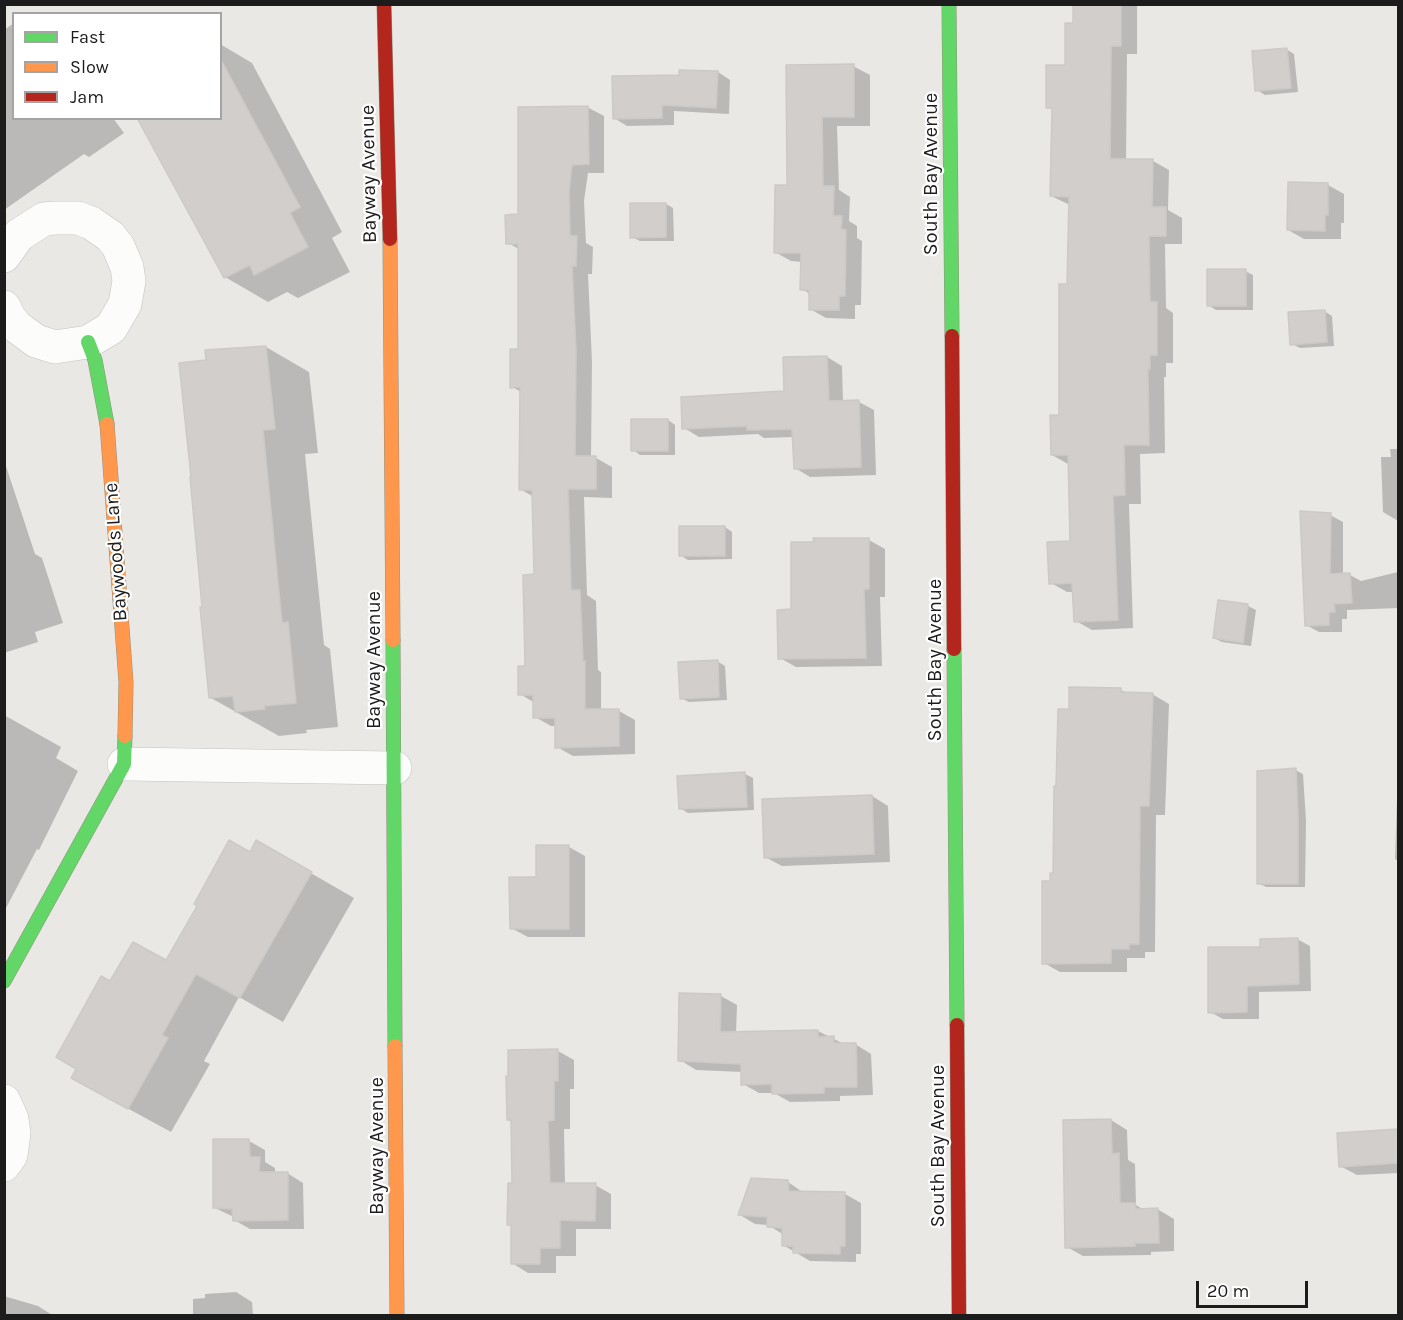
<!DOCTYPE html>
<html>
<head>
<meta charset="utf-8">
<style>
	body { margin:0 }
	#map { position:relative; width:1403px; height:1320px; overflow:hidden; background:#eae8e5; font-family:Karla,sans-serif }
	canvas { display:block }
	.frame { position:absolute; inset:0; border:6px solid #1c1c1c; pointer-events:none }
	.legend { position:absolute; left:12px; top:12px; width:210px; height:108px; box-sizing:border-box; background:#fff; border:2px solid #a4a4a4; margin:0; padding:8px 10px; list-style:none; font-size:18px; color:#1c1c1c }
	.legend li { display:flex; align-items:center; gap:12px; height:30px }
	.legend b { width:30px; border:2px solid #a4a4a4 }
	.scale { position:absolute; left:1196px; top:1281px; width:112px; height:27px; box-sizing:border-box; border:3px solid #1c1c1c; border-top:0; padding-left:8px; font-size:18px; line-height:21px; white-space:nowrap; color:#1c1c1c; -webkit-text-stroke:4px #fff; paint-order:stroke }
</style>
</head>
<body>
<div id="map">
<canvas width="1403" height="1320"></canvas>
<div class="frame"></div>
<ul class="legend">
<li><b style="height:8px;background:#63d668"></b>Fast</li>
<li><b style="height:8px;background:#ff974d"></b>Slow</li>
<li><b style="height:8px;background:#b3261e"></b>Jam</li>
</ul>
<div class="scale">20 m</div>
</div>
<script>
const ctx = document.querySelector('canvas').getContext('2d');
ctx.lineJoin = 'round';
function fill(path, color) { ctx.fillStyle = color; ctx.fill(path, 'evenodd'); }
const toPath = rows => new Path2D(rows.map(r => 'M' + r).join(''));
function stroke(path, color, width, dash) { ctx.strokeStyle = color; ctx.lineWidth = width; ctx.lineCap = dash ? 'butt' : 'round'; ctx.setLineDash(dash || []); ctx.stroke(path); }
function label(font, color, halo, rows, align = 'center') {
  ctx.font = font + ' Karla,sans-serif'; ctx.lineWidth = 4.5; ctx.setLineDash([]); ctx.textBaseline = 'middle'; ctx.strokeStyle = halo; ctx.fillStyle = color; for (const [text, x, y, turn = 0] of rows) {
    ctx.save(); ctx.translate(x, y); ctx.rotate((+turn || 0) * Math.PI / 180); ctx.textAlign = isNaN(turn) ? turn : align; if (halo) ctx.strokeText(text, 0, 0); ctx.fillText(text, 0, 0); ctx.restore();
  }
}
const shadow = toPath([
	[1074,4,1137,4,1137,54,1127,54,1126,161,1153,161,1169,170,1168,210,1182,218,1182,244,1165,244,1166,308,1173,313,1173,363,1166,363,1166,377,1164,377,1165,453,1140,454,1141,504,1129,504,1133,628,1092,630,1076,621,1074,592,1067,592,1051,583,1071,543,1068,464,1052,455,1060,417,1069,285,1070,205,1051,196,1053,110,1048,107,1067,66,1074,25],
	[14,23,14,118,113,118,124,133,89,157,84,154,4,210,4,30],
	[220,44,252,63,342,232,332,238,350,272,298,298,287,292,268,302,225,277,220,118],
	[1286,49,1294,54,1298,92,1265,95,1257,90],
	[787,66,853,66,870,75,870,126,837,126,839,190,850,197,849,221,857,226,857,238,862,241,861,305,855,305,855,319,826,318,810,309,810,294,802,289,802,262,791,261,775,252,789,187],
	[718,72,730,80,729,114,674,111,674,125,627,126,614,118,680,77],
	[587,107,604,116,604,173,588,173,584,201,586,243,593,247,592,274,588,274,592,362,591,458,596,458,612,467,612,498,584,497,587,595,596,601,598,670,601,672,601,710,619,711,635,720,635,754,573,756,557,747,557,726,551,726,535,717,535,703,520,694,527,667,536,576,534,497,520,489,521,392,512,387,519,350,519,249,508,243,519,216],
	[1328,185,1344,194,1344,223,1341,223,1341,239,1304,239,1288,230],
	[666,204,673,208,674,241,640,241,632,237],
	[1245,271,1253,275,1253,310,1216,310,1208,305],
	[1324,311,1332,316,1334,346,1300,348,1292,344],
	[266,347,309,372,318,453,305,454,324,645,330,649,338,727,306,730,307,733,279,736,211,698,203,608,207,352],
	[827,357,842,366,843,402,859,402,874,410,876,475,810,477,795,468,794,437,764,438,758,434,699,437,684,428,785,393],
	[668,420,675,425,675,455,640,455,633,450],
	[1390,449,1398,449,1398,521,1383,512,1381,457,1391,457],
	[4,460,35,554,42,558,63,623,35,632,38,642,4,653],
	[1330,515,1343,522,1343,575,1350,575,1361,581,1398,572,1398,608,1347,610,1347,619,1342,619,1342,632,1319,632,1306,625],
	[725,527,732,532,732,559,688,560,680,555],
	[869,540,885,549,885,597,880,597,882,666,796,667,780,658],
	[1219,602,1248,606,1256,610,1251,646,1222,642,1214,638],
	[717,661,725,666,727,700,689,702,681,698],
	[1121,690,1127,693,1152,694,1169,704,1165,815,1156,815,1155,952,1145,952,1145,958,1127,958,1127,972,1060,972,1044,963,1051,883,1054,875,1057,787,1070,710],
	[4,715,61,747,56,758,78,771,39,850,37,849,6,908],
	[1398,768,1398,861,1395,859],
	[1295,770,1303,774,1306,821,1305,887,1266,887,1258,883],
	[745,774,753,778,754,810,688,813,680,808],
	[872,796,888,806,890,862,782,866,765,857],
	[257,842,354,898,283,1022,239,997,204,1061,210,1064,171,1132,116,1102,111,983,167,962,199,906,251,854],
	[569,847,585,856,585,937,528,937,511,928,538,878],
	[1297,939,1310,946,1311,991,1259,992,1259,1019,1223,1019,1210,1012,1262,949],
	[721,996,737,1005,736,1033,818,1031,846,1045,855,1044,871,1054,873,1095,840,1096,840,1101,790,1102,774,1093,759,1093,743,1084,743,1072,696,1070,680,1060],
	[558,1051,574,1060,574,1089,570,1089,570,1129,564,1129,565,1185,595,1185,611,1194,611,1229,576,1229,576,1256,556,1256,556,1273,528,1273,512,1263,513,1226,509,1224,514,1184,512,1122,508,1120],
	[1111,1120,1127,1130,1128,1160,1135,1164,1136,1205,1144,1210,1157,1209,1174,1219,1174,1251,1151,1252,1151,1255,1083,1256,1067,1247],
	[1398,1131,1398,1173,1357,1175,1340,1166,1338,1134],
	[249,1141,265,1150,265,1162,275,1168,275,1173,287,1173,303,1183,304,1229,250,1229,234,1220,234,1217,215,1208],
	[788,1182,804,1193,845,1194,861,1203,861,1254,856,1254,856,1262,810,1261,783,1245,784,1235,768,1225,755,1224,740,1215],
	[236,1292,252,1302,253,1316,193,1316,193,1299,205,1298,205,1294],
	[4,1296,38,1306,54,1316,4,1316]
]);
const building = toPath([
	[1073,4,1121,4,1121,46,1111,46,1110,159,1153,159,1152,207,1166,207,1166,236,1149,236,1150,302,1157,302,1157,355,1150,355,1150,369,1148,369,1149,445,1124,445,1125,495,1113,496,1118,620,1074,622,1072,583,1049,584,1047,542,1070,541,1068,455,1051,455,1050,415,1059,415,1059,284,1067,284,1069,197,1050,196,1052,108,1046,108,1046,65,1065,65,1065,23,1073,23,1073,4],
	[1287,48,1291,88,1255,91,1252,51,1287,48],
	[220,58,300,207,290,213,308,247,254,275,250,265,224,278,137,118,220,118,220,58],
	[854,64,854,117,822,117,823,186,834,186,833,216,842,216,841,229,846,230,845,296,839,296,839,310,809,310,809,290,800,290,801,253,774,253,775,185,787,185,786,65,854,64],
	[679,70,718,71,716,108,662,105,662,118,613,119,612,76,679,75,679,70],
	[588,106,589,164,572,165,569,191,570,236,577,236,576,266,572,266,576,352,575,456,596,456,596,489,568,489,571,590,580,590,583,661,585,661,585,709,619,709,619,746,555,748,555,718,533,718,533,695,518,695,518,666,525,666,523,575,534,574,532,490,519,490,520,387,510,388,510,349,518,349,518,244,506,244,505,215,518,214,518,107,588,106],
	[1288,182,1328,183,1328,215,1325,215,1325,231,1287,230,1288,182],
	[630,203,666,203,666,237,630,238,630,203],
	[1207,269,1246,269,1246,306,1207,306,1207,269],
	[1325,310,1327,342,1290,345,1288,312,1325,310],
	[266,346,275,429,263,430,282,623,288,622,296,703,264,706,265,709,235,712,233,696,209,698,200,607,202,607,190,477,191,477,179,363,206,360,205,350,266,346],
	[827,356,829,401,859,400,861,467,794,469,792,429,747,430,747,426,682,429,681,397,784,391,783,357,827,356],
	[631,419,668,419,668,451,631,451,631,419],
	[1300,511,1331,513,1330,574,1350,573,1352,603,1334,604,1335,612,1329,612,1329,625,1305,626,1300,511],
	[679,526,725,526,725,556,679,556,679,526],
	[813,538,869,538,869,589,864,589,866,658,778,659,777,610,791,609,791,542,814,542,813,538],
	[1218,600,1248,604,1243,643,1213,638,1218,600],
	[718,660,719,697,680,699,678,662,718,660],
	[1069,687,1121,688,1121,692,1153,693,1149,806,1140,806,1139,944,1129,944,1129,949,1111,949,1111,963,1042,964,1042,881,1050,881,1050,873,1053,873,1054,786,1056,786,1058,709,1069,709,1069,687],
	[1296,768,1298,816,1298,884,1257,884,1257,771,1296,768],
	[745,772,747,807,679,809,677,776,745,772],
	[872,795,874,854,764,858,762,799,872,795],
	[229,840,250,852,256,840,312,872,240,998,196,974,162,1035,168,1038,128,1109,71,1078,76,1069,56,1057,101,976,110,981,133,942,166,960,197,906,194,904,229,840],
	[536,845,569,845,569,929,510,929,509,877,536,877,536,845],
	[1298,938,1299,984,1247,986,1247,1012,1208,1013,1208,947,1260,947,1260,939,1298,938],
	[679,993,721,994,720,1032,818,1030,818,1037,834,1036,834,1043,856,1043,857,1087,824,1087,824,1093,772,1094,772,1084,741,1085,741,1064,678,1061,679,993],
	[558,1049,558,1081,554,1081,554,1120,548,1121,550,1183,596,1183,595,1221,560,1220,560,1248,540,1248,540,1264,511,1264,511,1225,507,1225,508,1183,512,1183,511,1120,507,1120,506,1076,508,1076,508,1050,558,1049],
	[1111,1119,1112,1154,1119,1153,1120,1203,1135,1203,1136,1209,1158,1208,1159,1243,1135,1243,1135,1246,1065,1248,1063,1120,1111,1119],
	[1398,1129,1398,1163,1339,1167,1337,1133,1398,1129],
	[213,1139,249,1139,250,1157,260,1157,259,1172,288,1172,288,1220,233,1221,232,1209,213,1208,213,1139],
	[751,1178,788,1180,789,1191,845,1192,845,1246,840,1246,840,1254,793,1253,793,1246,782,1246,782,1228,767,1227,767,1217,738,1215,751,1178]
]);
const street = toPath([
	[4,256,19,235,44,219,55,218,78,218,91,223,110,236,118,246,127,267,129,281,125,304,111,328,88,342,55,347,36,341,17,327,9,317,4,307],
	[124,764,395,768],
	[4,1101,12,1119,14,1133,11,1155,4,1165]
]);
const fast = toPath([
	[949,4,952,336],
	[88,342,95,360,107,424],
	[393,640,395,1046],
	[954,649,957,1025],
	[4,981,124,764,125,736]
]);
const slow = toPath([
	[390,239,393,640],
	[107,424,126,682,125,736],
	[395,1046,397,1316]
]);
const jam = toPath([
	[384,4,390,239],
	[952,336,954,649],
	[957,1025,959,1316]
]);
const streetNames = [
	["Bayway Avenue",369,174,-91],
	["South Bay Avenue",931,174,-90],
	["Baywoods Lane",116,552,-94],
	["Bayway Avenue",374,660,-90],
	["South Bay Avenue",935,660,-90],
	["Bayway Avenue",377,1146,-90],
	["South Bay Avenue",938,1146,-90]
];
fill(shadow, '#0003');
fill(building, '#d1cecc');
stroke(building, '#cdc9c6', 1.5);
stroke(street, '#c3c2c1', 34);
stroke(fast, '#93927e', 15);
stroke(slow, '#93927e', 15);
stroke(jam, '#93927e', 15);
stroke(street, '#fcfcfb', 33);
stroke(fast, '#63d668', 14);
stroke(slow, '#ff974d', 14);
stroke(jam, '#b3261e', 14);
label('20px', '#1c1c1c', '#fff', streetNames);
</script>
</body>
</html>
